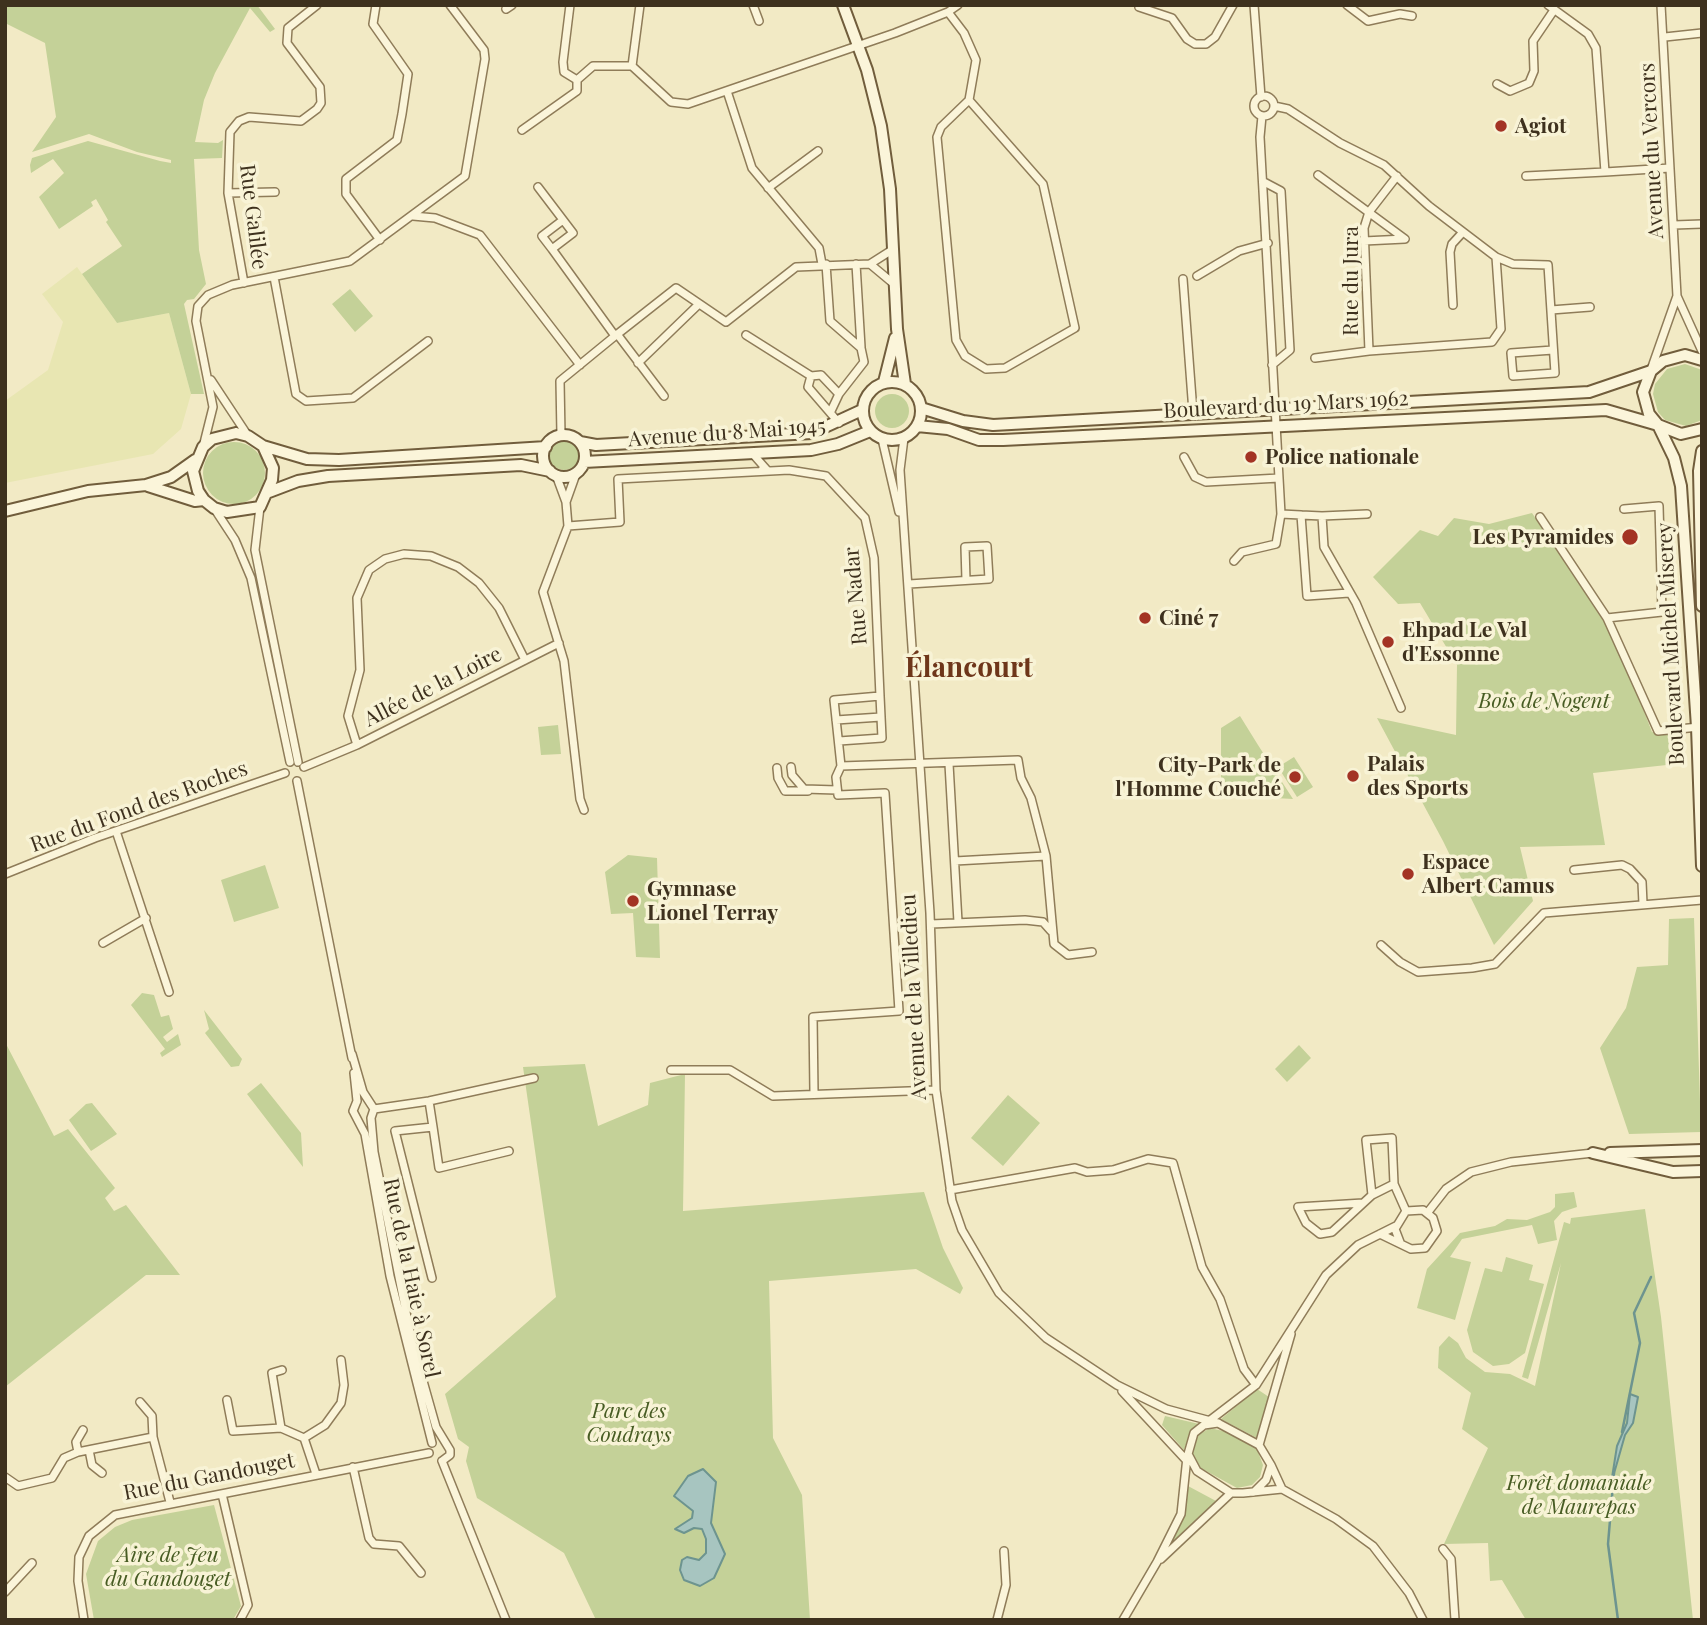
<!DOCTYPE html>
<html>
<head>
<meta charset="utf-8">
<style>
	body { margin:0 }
	#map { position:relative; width:1707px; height:1625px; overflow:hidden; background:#f2eac5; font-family:"Playfair Display",serif }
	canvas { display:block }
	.frame { position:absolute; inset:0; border:7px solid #3e311e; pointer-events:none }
</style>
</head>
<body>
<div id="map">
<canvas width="1707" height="1625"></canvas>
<div class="frame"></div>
</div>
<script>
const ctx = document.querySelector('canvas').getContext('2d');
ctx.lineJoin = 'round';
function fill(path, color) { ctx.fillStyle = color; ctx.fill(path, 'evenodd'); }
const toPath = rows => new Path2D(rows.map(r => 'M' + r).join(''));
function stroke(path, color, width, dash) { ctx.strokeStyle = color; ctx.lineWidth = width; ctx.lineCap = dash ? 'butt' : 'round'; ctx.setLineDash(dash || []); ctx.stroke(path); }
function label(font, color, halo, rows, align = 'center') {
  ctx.font = font + ' "Playfair Display",serif'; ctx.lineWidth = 7; ctx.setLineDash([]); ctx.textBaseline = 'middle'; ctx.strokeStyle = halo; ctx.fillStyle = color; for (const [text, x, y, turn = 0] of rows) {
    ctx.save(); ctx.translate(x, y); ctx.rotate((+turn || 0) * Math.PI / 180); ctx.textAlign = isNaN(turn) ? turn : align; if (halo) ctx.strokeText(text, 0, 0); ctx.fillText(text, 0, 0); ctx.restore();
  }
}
const farmland = toPath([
	[77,267,117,323,169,313,191,394,181,429,153,454,5,483,5,401,48,370,63,322,42,294]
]);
const green = toPath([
	[5,5,257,5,275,29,270,32,250,8,215,73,204,100,195,142,218,143,223,140,222,158,194,159,199,250,206,284,194,299,187,300,184,304,204,394,191,394,169,313,117,323,82,274,122,246,106,222,108,220,96,199,91,202,93,206,59,229,39,197,64,173,53,159,31,173,30,165,32,158,88,141,160,161,171,163,171,160,137,152,89,134,32,152,56,117,45,43,5,23],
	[350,289,373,316,355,332,332,304],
	[1685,364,1702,370,1702,420,1686,426,1665,420,1658,412,1653,394,1655,384,1667,369],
	'875 411a17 17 0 1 1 34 0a17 17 0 1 1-34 0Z',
	'549 455a15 15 0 1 1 30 0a15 15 0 1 1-30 0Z',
	'203 473a31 31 0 1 1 62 0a31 31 0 1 1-62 0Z',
	[1532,513,1611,627,1652,732,1683,737,1685,763,1593,773,1605,845,1520,847,1533,901,1494,945,1443,841,1377,718,1456,735,1457,665,1420,603,1398,604,1373,577,1420,530,1438,536,1454,518,1489,524],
	[1240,716,1258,745,1293,799,1221,795,1221,728],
	[558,725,561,754,541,755,538,727],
	[1294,757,1313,787,1297,797,1278,767],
	[628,855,657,858,660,958,636,957,633,913,611,914,605,872],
	[265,865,279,908,234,922,221,880],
	[1694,918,1701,1132,1629,1134,1600,1048,1626,1008,1637,967,1668,965,1669,919],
	[142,993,154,995,161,1017,169,1015,173,1029,163,1037,167,1042,178,1034,181,1045,162,1057,160,1053,165,1049,131,1005],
	[204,1010,242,1059,239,1066,231,1067,205,1033,209,1029],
	[5,1042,54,1136,68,1129,115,1188,105,1198,114,1211,126,1205,180,1275,146,1275,5,1387],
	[1299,1045,1311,1058,1287,1082,1275,1069],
	[585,1064,598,1126,648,1105,650,1083,685,1074,683,1211,924,1192,943,1248,963,1288,960,1294,916,1269,769,1281,773,1438,802,1495,810,1620,596,1620,564,1553,477,1498,466,1461,469,1447,458,1439,445,1394,556,1297,523,1067],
	[261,1083,301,1133,303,1167,247,1094],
	[1008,1095,1040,1123,1003,1166,971,1138],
	[92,1103,117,1134,91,1151,69,1120,86,1104],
	[1574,1192,1577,1207,1562,1212,1554,1221,1557,1240,1538,1244,1532,1225,1462,1239,1450,1257,1471,1262,1455,1320,1417,1308,1427,1269,1460,1233,1495,1226,1507,1219,1527,1220,1550,1212,1555,1207,1555,1194],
	[1645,1209,1661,1317,1693,1620,1526,1620,1502,1580,1490,1581,1488,1543,1444,1544,1488,1448,1462,1429,1471,1393,1438,1368,1439,1347,1449,1336,1458,1343,1466,1358,1485,1372,1510,1374,1535,1386,1561,1263,1528,1379,1522,1377,1564,1222,1570,1224,1571,1218],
	[1506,1257,1533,1265,1529,1280,1544,1284,1525,1353,1509,1364,1493,1366,1473,1352,1467,1330,1485,1268,1502,1272],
	[1257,1389,1269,1397,1257,1438,1221,1419],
	[1165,1416,1199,1424,1190,1433,1184,1450,1162,1425],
	[1210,1428,1236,1434,1257,1449,1263,1465,1260,1477,1252,1485,1237,1488,1197,1466,1191,1455,1195,1437],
	[1188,1486,1216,1501,1168,1546,1184,1512],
	[214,1505,241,1606,233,1620,94,1620,86,1574,98,1541,115,1527,132,1520]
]);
const water = toPath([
	[1630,1394,1638,1397,1633,1423,1625,1435,1611,1484,1617,1446,1627,1423,1630,1394],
	[703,1469,716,1482,711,1523,725,1554,714,1578,700,1586,684,1580,680,1570,682,1560,687,1557,699,1560,706,1553,706,1539,702,1529,694,1528,684,1533,675,1529,692,1518,693,1511,674,1496,688,1476,703,1469]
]);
const stream = toPath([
	[1622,1432,1640,1343,1634,1313,1651,1277],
	[1614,1473,1608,1544,1618,1620]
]);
const street = toPath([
	[376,5,373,24,408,74,402,114,397,140,346,179,346,194,380,240],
	[570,5,563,62,564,72,577,80],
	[753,5,759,21],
	[1254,5,1261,97],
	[1347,5,1368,21,1400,14,1412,16],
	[1548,5,1588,34,1596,48,1605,172,1670,168],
	[1139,7,1172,18,1187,39,1195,44,1206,44,1215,37,1233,5],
	[506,9,512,5],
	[948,12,964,33,976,60,969,100,941,127,937,137,956,340,965,356,986,369,1005,368,1075,328,1043,184,969,100],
	[1665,37,1702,33],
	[632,66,671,102,688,104,895,33,948,12,958,5],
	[632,66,640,5],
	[1497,84,1510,91,1529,83,1534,71,1533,41,1554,10],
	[727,91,752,168,819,248,822,264],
	'1254 106a10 10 0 1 1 20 0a10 10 0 1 1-20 0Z',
	[1274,106,1288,109,1340,143,1384,165,1429,206,1496,257,1513,264,1548,265,1555,373,1513,376,1511,353,1553,350],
	[522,130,577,91,577,80,593,66,632,66],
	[1318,175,1405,239,1364,241],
	[1397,176,1369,212,1364,228,1369,351,1492,342,1501,329,1496,257],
	[1526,176,1605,172],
	[1264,182,1281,191,1290,350,1272,365],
	[538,187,573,233,552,249,615,336,560,381,561,435],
	[768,188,818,151],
	[228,193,275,192],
	[413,216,435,218,480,235,580,365],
	[1674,225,1702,224],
	[552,249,542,236,563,220],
	[826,264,830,321,861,348,864,362,839,394,831,411],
	[856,264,861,347],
	[870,264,894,284],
	[1197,276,1239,251,1268,243],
	[274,277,296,394,306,401,353,398,428,341],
	[1183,279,1193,412],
	[244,283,228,193,230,132,239,121,249,117,301,121,317,109,321,103,320,87,287,43,288,28,317,5],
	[1677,296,1702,351],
	[1453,305,1450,252,1452,244,1463,232],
	[1551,310,1590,307],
	[617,334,664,396],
	[746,335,811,376],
	[615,336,676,288,726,322,796,267,870,264,892,250],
	[1315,358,1369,351],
	[638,363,699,304],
	[1652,367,1677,296,1661,5],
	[211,380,248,436],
	[839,423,808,387,811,376,821,375,839,394],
	[904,438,900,470,930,913,936,1090,952,1201,962,1230,999,1293,1046,1338,1117,1385,1166,1409,1218,1423],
	[882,439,899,512],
	[203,447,213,407,196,321,198,306,208,295,232,285,350,261,465,176,485,59,484,50,450,5],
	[752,453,767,470,762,470],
	[1184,457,1195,477,1206,482,1279,478],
	[556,475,566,502,568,526,543,592,564,661,580,799,584,810],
	[566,502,576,474],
	[260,507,255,550,298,762],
	[214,508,235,540,251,578,290,762],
	[1281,514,1301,515,1307,596,1349,593],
	[1301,515,1322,516,1324,547,1356,603,1401,708],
	[1322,516,1367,514],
	[1540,517,1607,618,1658,731,1699,727],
	[568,526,620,522,618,479,789,470,826,476,865,518,874,558,880,696],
	[1234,561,1242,552,1276,544,1281,514,1260,137,1262,116],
	[909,584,989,579,987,546,965,547,966,580],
	[1607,618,1662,612,1659,506,1624,509],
	[836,720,881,717,882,738,839,741],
	[357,745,348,716,360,670,357,598,369,570,385,559,404,554,431,556,458,567,479,583,499,608,525,660],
	[949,764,958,922],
	[841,766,1018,760,1021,778,1031,798,1046,856,1054,944,1068,955,1092,952],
	[304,767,357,745,559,643],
	[791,767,792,775,804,789,837,790],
	[777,768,778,778,785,791,808,791],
	[297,781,352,1058],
	[116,831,169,992],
	[955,861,1046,856],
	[1574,870,1622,865,1630,869,1642,882,1643,904],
	[5,874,95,838,285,773],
	[931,924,1025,920,1043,922,1051,931],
	[103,943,146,918],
	[1381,945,1400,962,1418,972,1472,968,1495,964,1544,913,1702,900],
	[352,1054,363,1092,374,1109,371,1118,374,1152,412,1342,436,1427,450,1450,450,1455,442,1461],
	[671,1070,730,1070,773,1096,936,1090],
	[354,1073,357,1101],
	[814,1093,813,1017,899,1011,885,793,838,795,836,777,841,766,834,700,880,696,881,717],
	[357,1101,353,1111,365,1134,390,1276,432,1443],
	[429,1101,433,1127],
	[374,1109,429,1101,534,1078],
	[1394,1184,1372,1195,1366,1140,1392,1138,1394,1184,1406,1211],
	[950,1190,1075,1168,1087,1172,1113,1170,1148,1159,1173,1163,1202,1267,1220,1299,1244,1369,1256,1385],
	[1363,1203,1298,1207,1306,1223,1320,1234,1332,1232,1372,1195],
	[1428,1212,1446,1189,1471,1172,1511,1162,1593,1153],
	[1380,1234,1411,1249,1425,1248,1437,1231,1433,1218,1423,1210,1406,1211,1395,1229,1400,1242],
	[432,1278,395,1131,433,1127,439,1168,509,1151],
	[1122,1391,1188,1462],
	[227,1400,233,1431,281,1428,304,1438,316,1474],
	[140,1402,152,1416,153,1437],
	[1209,1421,1256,1385,1326,1275,1358,1245,1396,1226],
	[281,1428,272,1373,282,1370],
	[304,1438,325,1425,341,1403,344,1385,341,1360],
	[1259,1445,1291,1334],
	[89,1450,92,1465,102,1473],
	[78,1452,76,1442,83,1430],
	[442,1461,506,1620],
	[1271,1465,1282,1489],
	[353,1467,369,1538,374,1544,399,1546,421,1573],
	[5,1477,18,1486,52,1478,64,1458,78,1452,153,1437,170,1502],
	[1254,1492,1266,1480,1271,1465,1259,1445,1218,1423,1204,1425,1194,1433,1188,1454,1197,1471,1231,1493,1243,1493,1282,1489,1336,1519,1373,1546,1409,1593,1423,1620],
	[222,1494,248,1605,240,1620],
	[1443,1549,1451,1559,1455,1620],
	[1161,1559,1231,1493],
	[5,1592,32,1563],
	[84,1620,78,1581,79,1557,89,1536,115,1515,429,1453],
	[997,1620,1006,1585,1004,1551],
	[1123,1620,1157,1562,1181,1514,1187,1457]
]);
const secondary = toPath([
	[843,5,867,70,881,126,890,189,897,329,905,384],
	[1702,360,1685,355,1663,361,1651,371,1643,392,1649,414,1658,425,1681,434,1702,429],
	'863 411a29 29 0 1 1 58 0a29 29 0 1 1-58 0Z',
	[884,382,895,338],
	[921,408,963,421,993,425,1589,392,1651,371],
	[1658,425,1674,458,1681,486,1697,727,1702,866],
	[917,426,948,429,979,440,1003,440,1606,410,1658,425],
	[236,433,248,436,263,446,273,468,272,480,260,507,227,512,214,508,204,500,198,491,193,471,203,447,212,439,236,433],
	'543 456a21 21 0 1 1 42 0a21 21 0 1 1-42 0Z',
	[580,442,596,445,812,433,862,410],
	[263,446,307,459,339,460,546,447],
	[1702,451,1699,471,1702,606],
	[584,462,811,450,838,444,870,431],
	[148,486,195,501,204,500],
	[269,492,298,481,328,476,521,465,550,471],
	[5,511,88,491,146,485,171,477,195,460],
	[1593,1153,1673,1172,1702,1171],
	[1610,1153,1702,1150]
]);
const markers = [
	[1501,126,7,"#a33324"],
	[1251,457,7,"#a33324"],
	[1630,537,9,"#a33324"],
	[1145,618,7,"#a33324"],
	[1388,642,7,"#a33324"],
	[1353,776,7,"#a33324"],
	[1295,777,7,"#a33324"],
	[1408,874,7,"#a33324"],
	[633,901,7,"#a33324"]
];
const poiNames = [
	["Agiot",1515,126],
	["Police nationale",1265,457],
	["Les Pyramides",1614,537,"right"],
	["Ciné 7",1159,618],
	["Ehpad Le Val",1402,630],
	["d'Essonne",1402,654],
	["Palais",1367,764],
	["des Sports",1367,788],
	["City-Park de",1281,765,"right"],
	["l'Homme Couché",1281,789,"right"],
	["Espace",1422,862],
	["Albert Camus",1422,886],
	["Gymnase",647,889],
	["Lionel Terray",647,913]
];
const streetNames = [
	["Avenue du Vercors",1652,151,-93],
	["Rue Galilée",253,217,83],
	["Rue du Jura",1351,281,-90],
	["Boulevard du 19 Mars 1962",1286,405,-3],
	["Avenue du 8 Mai 1945",727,433,-4],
	["Rue Nadar",856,596,-95],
	["Boulevard Michel Miserey",1671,644,-93],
	["Allée de la Loire",433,687,-27],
	["Rue du Fond des Roches",139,807,-20],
	["Avenue de la Villedieu",914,997,-93],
	["Rue de la Haie à Sorel",411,1278,78],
	["Rue du Gandouget",209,1477,-11]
];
const parkNames = [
	["Bois de Nogent",1544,701],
	["Parc des",629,1411],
	["Coudrays",629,1435],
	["Forêt domaniale",1579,1483],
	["de Maurepas",1579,1507],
	["Aire de Jeu",168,1555],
	["du Gandouget",168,1579]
];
const districtNames = [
	["Élancourt",969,668]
];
fill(farmland, '#e8e6b2');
fill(green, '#c4d198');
fill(water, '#a7c5c0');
stroke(water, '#6d948f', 2);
stroke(stream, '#6d948f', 2.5);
stroke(street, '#8f7c59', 10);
stroke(secondary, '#715d3c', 14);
stroke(street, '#fbf5da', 7);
stroke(secondary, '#fbf5da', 10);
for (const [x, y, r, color] of markers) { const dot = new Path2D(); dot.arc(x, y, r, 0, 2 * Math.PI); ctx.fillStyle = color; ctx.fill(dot); stroke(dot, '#f8f3d6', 2.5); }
label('bold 21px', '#3e311e', '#f8f3d6', poiNames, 'left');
label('21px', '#3e311e', '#f8f3d6', streetNames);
label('italic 21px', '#475c23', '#f8f3d6', parkNames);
label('bold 28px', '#6e361a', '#f8f3d6', districtNames);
</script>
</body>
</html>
